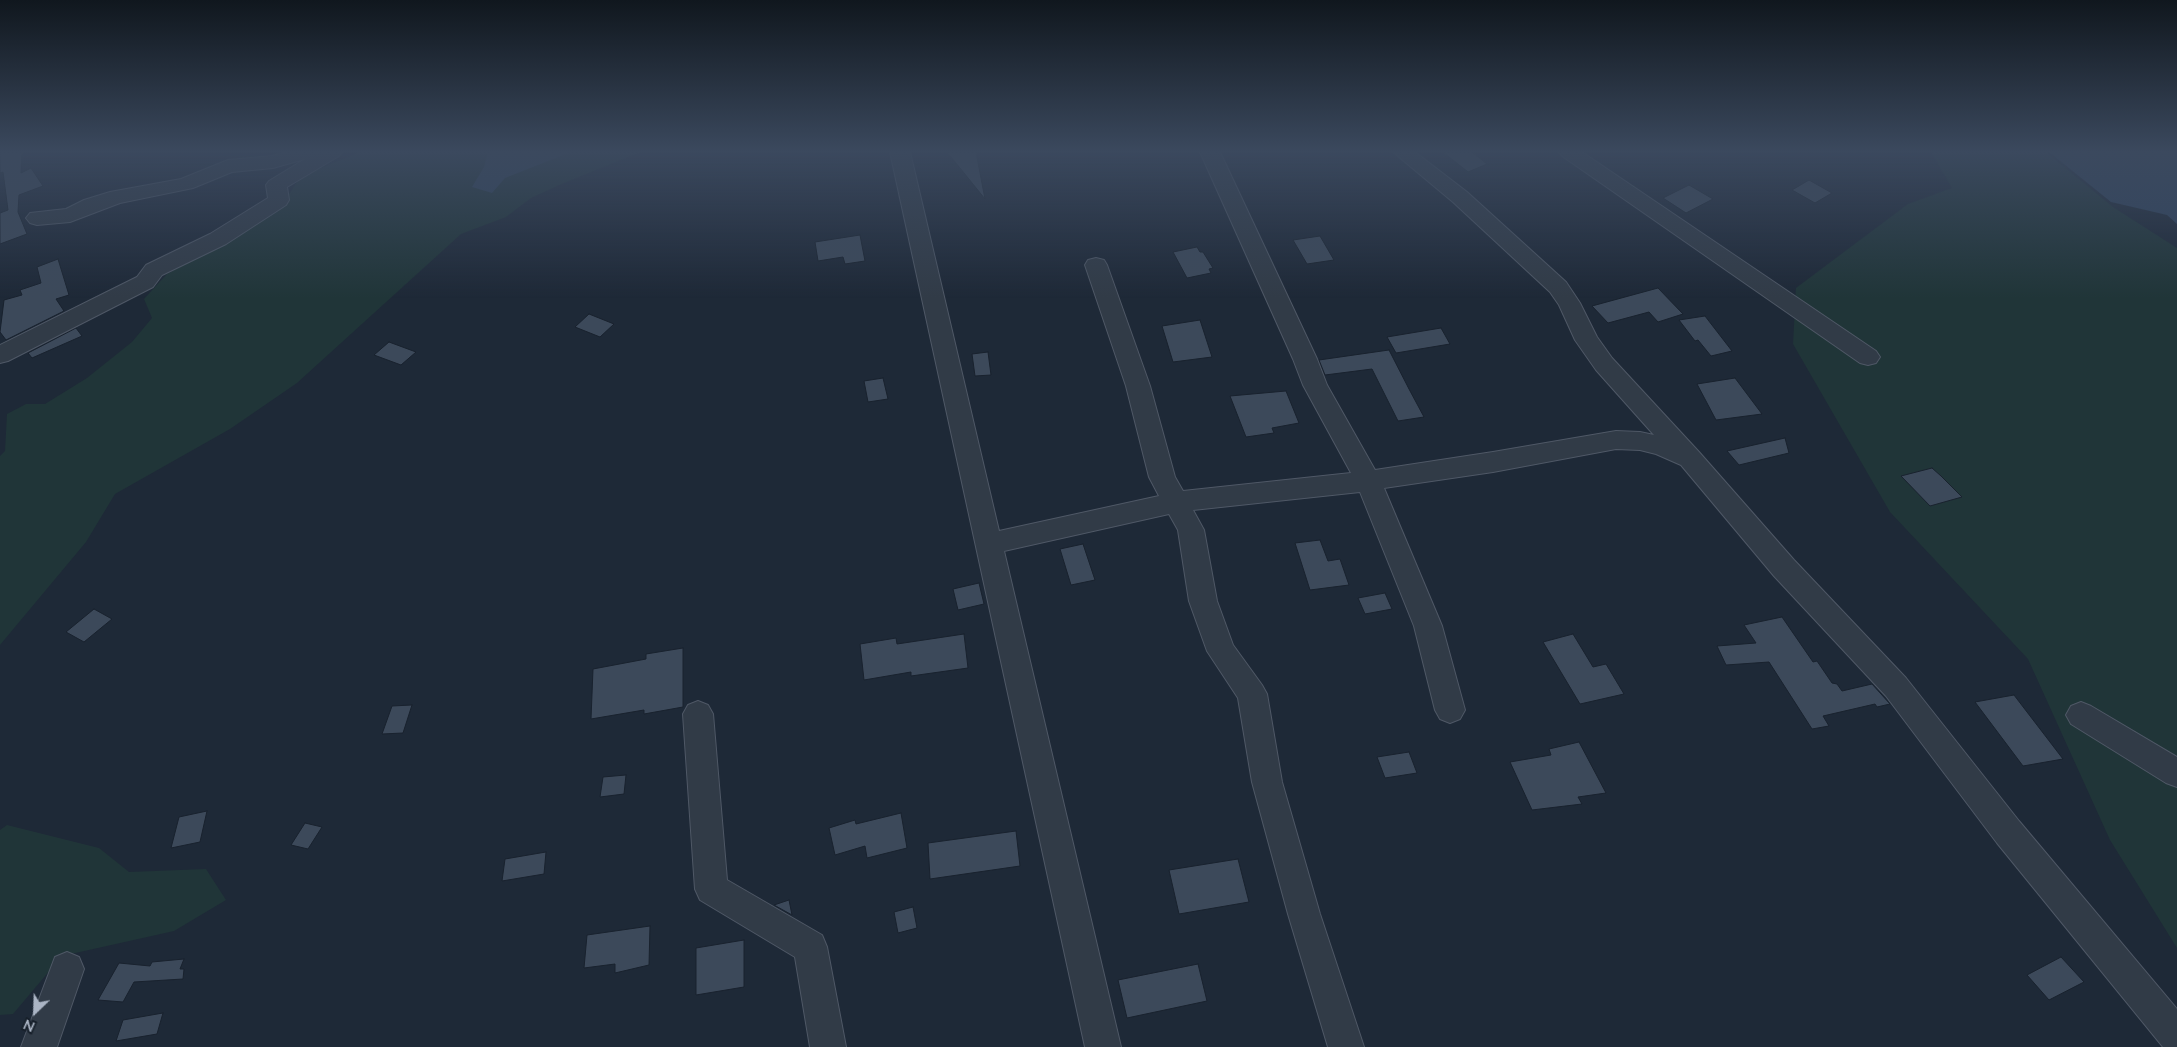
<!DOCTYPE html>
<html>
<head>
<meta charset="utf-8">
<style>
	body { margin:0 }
	#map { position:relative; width:2177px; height:1047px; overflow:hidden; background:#1e2937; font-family:Lato,sans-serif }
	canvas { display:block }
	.north { position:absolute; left:10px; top:987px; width:50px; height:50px; -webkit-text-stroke:4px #17202b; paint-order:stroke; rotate:204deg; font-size:14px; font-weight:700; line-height:20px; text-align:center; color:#abb5c5 }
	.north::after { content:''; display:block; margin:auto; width:18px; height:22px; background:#abb5c5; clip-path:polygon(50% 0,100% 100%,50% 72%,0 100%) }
</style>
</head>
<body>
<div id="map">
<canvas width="2177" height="1047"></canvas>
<div class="north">N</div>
</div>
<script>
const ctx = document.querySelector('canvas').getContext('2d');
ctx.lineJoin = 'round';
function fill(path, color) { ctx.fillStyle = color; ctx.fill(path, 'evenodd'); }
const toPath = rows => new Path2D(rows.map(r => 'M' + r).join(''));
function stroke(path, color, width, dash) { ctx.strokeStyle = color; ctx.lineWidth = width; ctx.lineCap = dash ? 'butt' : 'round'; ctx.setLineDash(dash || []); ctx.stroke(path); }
const green = toPath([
	[360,152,641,152,564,183,531,198,506,217,461,234,297,383,230,429,115,494,86,542,0,645,0,456,5,451,7,414,26,404,45,404,87,378,132,342,152,318,144,299,167,274,213,248,267,211,289,194,301,176],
	[1931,152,2046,152,2113,207,2177,248,2177,948,2110,840,2028,659,1890,512,1793,344,1796,288,1908,204,1952,188],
	[7,825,99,848,129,872,206,869,226,900,174,931,62,956,13,1014,0,1015,0,830]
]);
const water = toPath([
	[488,152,571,152,505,178,492,193,472,187,484,167],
	[2049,152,2177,152,2177,224,2167,215,2111,202]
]);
const building = toPath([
	[0,152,22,152,21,173,31,168,43,186,19,195,18,212,27,234,0,244,0,213,8,210,3,172,0,173,0,152],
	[947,152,976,152,985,199,947,152],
	[1443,152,1472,152,1487,164,1468,172,1443,152],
	[1809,180,1832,193,1815,203,1792,190,1809,180],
	[1689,185,1713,199,1686,213,1663,198,1689,185],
	[860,235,865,261,845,264,843,257,818,261,815,242,860,235],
	[1320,236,1334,260,1307,264,1293,240,1320,236],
	[1197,247,1200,252,1203,252,1213,268,1209,269,1211,273,1187,278,1173,252,1197,247],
	[58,259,69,295,56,299,64,311,6,340,0,332,4,300,22,295,20,290,41,283,37,267,58,259],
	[1658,288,1683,314,1658,322,1649,312,1608,323,1592,306,1658,288],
	[589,314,614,324,600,337,575,327,589,314],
	[1705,316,1732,351,1711,356,1698,340,1695,341,1679,320,1705,316],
	[1200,320,1212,357,1173,362,1162,326,1200,320],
	[76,328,82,336,32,358,28,353,76,328],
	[1441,328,1450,344,1396,353,1387,337,1441,328],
	[389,342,416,352,401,365,374,355,389,342],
	[1389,350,1409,389,1424,417,1398,421,1372,369,1325,375,1319,360,1389,350],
	[988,352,991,375,975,376,972,354,988,352],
	[883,378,888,399,868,402,864,381,883,378],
	[1735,378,1762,414,1716,420,1697,384,1735,378],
	[1286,391,1299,423,1272,428,1274,433,1246,437,1230,396,1286,391],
	[1785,438,1789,453,1739,465,1727,451,1785,438],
	[1932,468,1941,476,1962,497,1930,506,1901,476,1932,468],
	[1320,540,1328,561,1340,559,1349,585,1310,590,1295,543,1320,540],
	[1083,544,1095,580,1071,585,1060,549,1083,544],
	[979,583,984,604,958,610,953,589,979,583],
	[1385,593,1392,609,1365,614,1358,598,1385,593],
	[94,609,112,619,84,642,66,632,94,609],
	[1782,617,1813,662,1817,661,1832,683,1837,684,1842,691,1872,684,1890,704,1877,707,1875,704,1823,716,1829,726,1812,729,1769,662,1726,665,1717,646,1756,643,1744,625,1782,617],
	[964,634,968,668,911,676,911,672,864,680,860,644,896,638,897,644,964,634],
	[1573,634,1593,667,1606,664,1624,694,1580,704,1543,642,1573,634],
	[683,648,683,707,644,714,644,710,591,719,593,669,646,659,646,654,683,648],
	[2014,695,2063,759,2023,766,1975,702,2014,695],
	[412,705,403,733,382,734,392,706,412,705],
	[1579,742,1606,793,1578,797,1582,804,1532,810,1510,762,1551,755,1549,749,1579,742],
	[1409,752,1417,773,1385,778,1377,757,1409,752],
	[626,775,624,794,600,797,603,777,626,775],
	[207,811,200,842,171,848,179,817,207,811],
	[901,813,907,848,867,858,865,846,835,855,829,828,855,820,856,824,901,813],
	[305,823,322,827,308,849,291,845,305,823],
	[1016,831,1020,866,930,879,928,843,1016,831],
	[546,852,544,874,502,881,505,859,546,852],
	[1238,859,1249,902,1179,914,1169,870,1238,859],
	[789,900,792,915,774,905,789,900],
	[913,907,917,928,898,933,894,912,913,907],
	[650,926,649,965,615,973,615,964,584,968,587,935,650,926],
	[744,940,744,987,696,995,696,948,744,940],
	[2061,957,2084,982,2049,1000,2027,975,2061,957],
	[184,959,180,969,184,969,183,979,134,982,123,1002,98,1000,119,963,150,966,152,962,184,959],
	[1198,964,1207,1001,1127,1018,1118,980,1198,964],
	[163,1013,157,1034,116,1041,123,1020,163,1013]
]);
const minor = toPath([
	[287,152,342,152,339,156,287,187,289,200,286,205,226,244,162,275,153,287,8,361,0,363,0,345,137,277,146,265,210,234,268,198,266,185,269,181,305,159,273,168,232,172,193,188,120,203,70,222,37,225,30,223,26,218,30,213,66,209,84,200,110,192,181,179,228,160,272,156,287,152],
	[890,152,910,152,999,531,1159,496,1149,477,1126,386,1085,265,1088,260,1096,258,1104,260,1107,265,1150,386,1175,477,1183,491,1351,473,1303,385,1293,359,1200,152,1220,152,1317,359,1327,385,1375,470,1493,452,1616,431,1640,432,1654,435,1596,370,1575,340,1559,305,1550,292,1453,202,1393,152,1415,152,1467,192,1566,282,1580,303,1597,337,1612,358,1699,452,1794,560,1906,678,2019,821,2177,1009,2177,1047,2163,1047,1997,843,1886,696,1774,576,1681,465,1656,454,1640,450,1616,449,1493,472,1384,488,1442,626,1465,710,1460,719,1450,723,1440,719,1435,710,1414,626,1360,492,1193,510,1204,530,1217,601,1233,645,1262,685,1267,694,1282,782,1320,914,1364,1047,1328,1047,1288,914,1252,782,1238,698,1207,651,1189,601,1178,530,1169,514,1004,551,1121,1047,1085,1047,890,152],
	[1559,152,1582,152,1876,351,1880,357,1876,363,1868,365,1860,363,1562,156,1559,152],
	[698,701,708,705,713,714,727,880,822,935,827,947,846,1047,810,1047,795,957,700,900,695,889,683,714,688,705,698,701],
	[2081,702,2091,706,2177,757,2177,787,2166,783,2071,724,2066,715,2071,706,2081,702],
	[67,952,79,957,84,969,57,1047,21,1047,55,957,67,952]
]);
fill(green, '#203538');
fill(water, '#30445f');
fill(building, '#3c495a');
stroke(building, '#19222e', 1);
stroke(minor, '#4f5866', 2);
fill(minor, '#313b47');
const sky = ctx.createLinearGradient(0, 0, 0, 298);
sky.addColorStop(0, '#10171e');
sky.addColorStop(0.51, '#3b495e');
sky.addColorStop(1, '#3b495e00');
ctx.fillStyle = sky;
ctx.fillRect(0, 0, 2177, 298);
</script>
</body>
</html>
